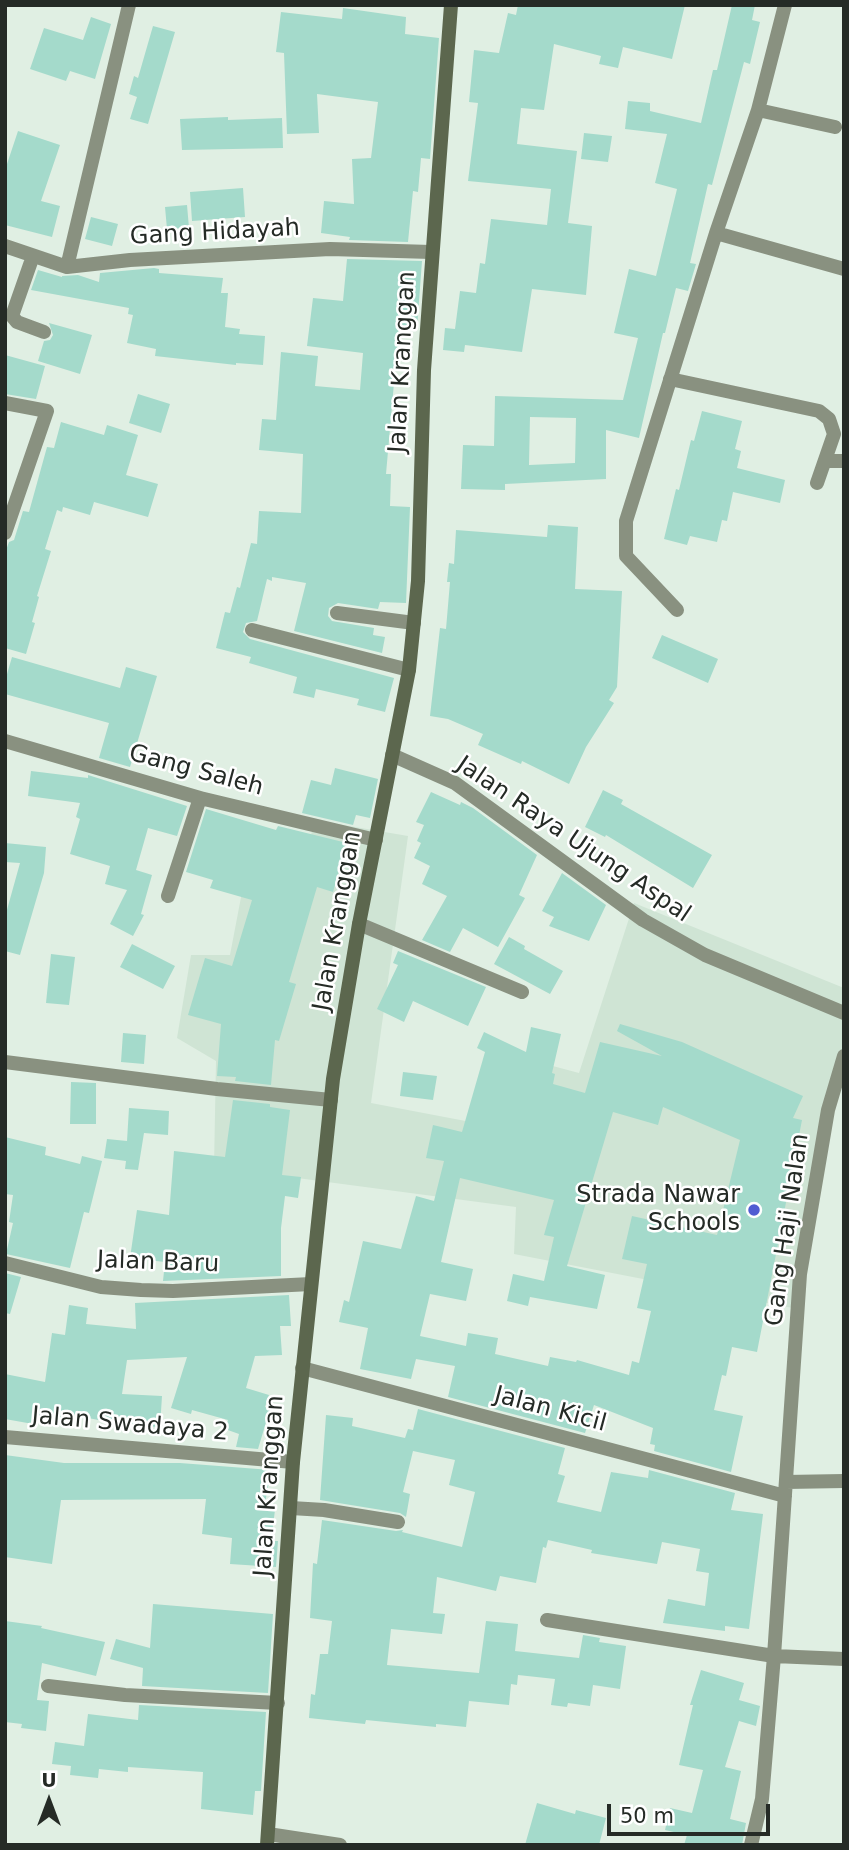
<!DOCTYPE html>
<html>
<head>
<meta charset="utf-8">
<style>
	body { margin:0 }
	#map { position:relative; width:849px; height:1850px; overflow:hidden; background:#e0efe3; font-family:"DejaVu Sans",sans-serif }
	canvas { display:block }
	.frame { position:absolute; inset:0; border:7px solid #252b26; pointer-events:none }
	.north { position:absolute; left:14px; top:1766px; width:70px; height:70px; -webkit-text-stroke:5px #fff; paint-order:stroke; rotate:0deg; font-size:19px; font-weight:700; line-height:28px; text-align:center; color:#252b26 }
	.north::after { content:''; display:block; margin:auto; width:24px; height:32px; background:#252b26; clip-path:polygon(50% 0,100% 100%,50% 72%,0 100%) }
	.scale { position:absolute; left:607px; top:1804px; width:163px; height:32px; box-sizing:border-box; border:4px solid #252b26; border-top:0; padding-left:9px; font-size:21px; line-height:24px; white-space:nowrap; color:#252b26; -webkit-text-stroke:5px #fff; paint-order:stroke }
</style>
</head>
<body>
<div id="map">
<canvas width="849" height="1850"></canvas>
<div class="frame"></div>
<div class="north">U</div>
<div class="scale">50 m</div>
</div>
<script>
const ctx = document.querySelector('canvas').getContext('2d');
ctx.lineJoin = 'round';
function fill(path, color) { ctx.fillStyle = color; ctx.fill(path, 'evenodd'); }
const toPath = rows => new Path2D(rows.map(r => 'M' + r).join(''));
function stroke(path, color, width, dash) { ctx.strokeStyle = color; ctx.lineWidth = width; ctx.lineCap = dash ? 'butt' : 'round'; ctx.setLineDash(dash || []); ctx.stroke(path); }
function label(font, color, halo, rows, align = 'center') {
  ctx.font = font + ' "DejaVu Sans",sans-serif'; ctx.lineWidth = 5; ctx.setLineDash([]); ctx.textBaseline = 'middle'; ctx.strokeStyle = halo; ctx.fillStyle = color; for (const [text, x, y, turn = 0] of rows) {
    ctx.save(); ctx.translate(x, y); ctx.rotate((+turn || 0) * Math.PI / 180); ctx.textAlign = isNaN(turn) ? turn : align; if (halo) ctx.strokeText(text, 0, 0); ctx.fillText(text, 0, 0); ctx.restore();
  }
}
const built = toPath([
	[314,820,408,836,371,1103,497,1127,519,1057,579,1073,634,903,844,988,844,1043,807,1205,798,1309,514,1254,516,1207,214,1167,216,1061,177,1038,191,955,230,955,246,871,301,887]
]);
const building = toPath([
	[518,5,685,5,672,59,623,47,618,68,599,64,601,56,554,44,544,110,521,108,517,144,577,151,568,223,592,226,586,295,532,289,522,352,465,345,464,352,443,350,445,328,455,329,460,291,476,293,480,263,485,264,491,219,547,225,551,189,468,181,478,103,469,102,474,50,499,53,508,13,516,15],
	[732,5,755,5,752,20,760,22,750,64,744,62,712,185,708,184,690,263,696,264,688,291,676,288,665,333,663,333,639,438,606,430,606,479,505,484,505,490,461,489,463,445,494,446,495,396,623,400,638,338,614,333,629,269,656,276,677,189,655,183,667,134,625,129,628,101,650,103,650,111,701,123,713,70,717,70],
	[530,417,576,418,575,463,529,465],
	[343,8,406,17,405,34,439,38,430,159,421,158,418,192,413,191,408,242,349,240,350,237,321,233,324,201,354,204,352,159,371,158,378,102,317,94,319,133,287,134,284,53,276,52,281,12,342,19],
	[91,17,111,24,95,79,70,71,66,81,30,69,44,28,83,40],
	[153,26,175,32,148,124,130,119,137,97,129,94,134,76,138,78],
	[228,117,228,120,282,118,283,148,182,150,180,119],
	[18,131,60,145,41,201,60,206,52,237,5,225,5,170],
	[584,133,612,136,608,162,581,159],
	[243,188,245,217,192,221,190,192],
	[187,205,189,228,167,229,165,207],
	[91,217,118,224,112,246,85,239],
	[347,259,422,261,417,328,399,326,386,474,391,474,390,506,410,507,406,603,380,602,378,609,338,603,329,608,328,616,332,621,374,628,373,635,385,637,382,653,294,631,306,583,272,577,272,581,267,579,257,621,246,623,243,632,250,639,394,678,385,712,357,705,359,699,316,689,314,698,293,693,297,677,249,663,251,657,216,648,225,612,230,613,237,587,240,588,251,543,257,544,259,511,301,513,303,454,259,450,262,419,276,420,281,352,318,356,315,386,360,390,363,353,307,346,313,298,343,301],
	[154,268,159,269,159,273,223,278,221,293,228,293,225,327,240,329,239,334,265,336,263,365,236,363,236,365,155,356,156,349,127,343,133,315,128,314,129,308,31,290,38,270,62,277,62,276,78,275,99,282,100,273],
	[49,323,92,335,80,374,38,361,44,341,50,340,53,335],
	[5,355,45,366,36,399,5,394],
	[138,394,170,404,161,433,129,423],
	[702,411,742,421,735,449,741,451,737,468,785,480,780,503,733,492,727,521,722,520,717,542,690,536,687,545,664,539,676,489,679,490,691,440,694,441],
	[61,422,104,435,107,425,138,435,126,475,158,484,148,517,94,502,90,515,63,507,62,512,57,510,45,549,51,551,37,596,39,597,32,622,35,623,26,654,5,648,5,553,9,542,14,540,23,511,29,512,47,447,54,448],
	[548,525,578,527,575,589,622,591,617,687,609,700,614,703,586,747,569,784,522,761,521,764,478,745,483,734,448,719,430,716,440,628,446,629,450,582,447,582,449,563,454,564,456,530,547,537],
	[662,635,718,659,708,683,652,658],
	[12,657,120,688,126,667,157,676,130,767,99,758,109,723,5,694,5,681],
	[335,768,378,779,370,818,356,815,353,825,302,813,311,780,331,785],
	[31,771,88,778,88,775,187,806,177,836,148,828,136,870,152,875,141,914,144,915,133,936,110,924,127,890,105,884,110,866,70,854,80,819,76,817,80,803,28,796],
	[603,790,623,800,621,804,712,855,693,888,606,835,605,837,585,827],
	[431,792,460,805,461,802,473,808,537,855,519,895,525,898,498,947,463,928,450,952,422,940,447,896,422,884,430,866,414,858,421,843,417,841,424,825,416,822],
	[206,809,276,830,278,826,347,843,333,892,317,887,289,982,296,984,279,1041,275,1040,271,1085,235,1081,236,1077,217,1076,221,1024,188,1015,205,958,232,966,252,900,210,888,213,880,186,872],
	[5,843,46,847,44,873,20,955,5,951,5,917,20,863,5,862],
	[562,873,606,905,589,941,549,926,554,917,542,911],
	[509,937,525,946,524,949,563,971,550,994,494,964],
	[132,944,175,966,163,989,120,967],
	[398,951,486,987,468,1026,413,1001,404,1022,377,1009,398,965,393,963],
	[51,954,75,957,69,1005,46,1003],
	[620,1024,682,1042,803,1096,793,1118,802,1120,757,1352,732,1347,726,1376,722,1375,714,1410,743,1416,731,1472,654,1451,655,1445,650,1444,653,1428,594,1405,585,1433,448,1397,455,1366,416,1359,411,1379,360,1369,368,1328,339,1322,344,1300,349,1302,363,1241,401,1249,416,1196,434,1201,444,1161,426,1158,433,1125,462,1132,485,1052,477,1048,484,1032,526,1052,531,1027,561,1034,552,1073,555,1074,553,1084,585,1093,600,1042,662,1056,617,1031],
	[663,1107,740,1140,717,1235,632,1216,622,1259,647,1264,637,1308,651,1311,639,1363,632,1361,629,1375,577,1360,576,1362,550,1357,548,1366,495,1354,498,1338,468,1333,466,1346,420,1336,430,1294,466,1301,473,1269,441,1262,460,1178,554,1200,544,1235,554,1237,544,1281,513,1274,507,1301,528,1306,530,1297,597,1309,605,1275,567,1266,613,1112,658,1125],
	[123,1033,146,1035,144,1064,121,1062],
	[403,1072,437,1076,433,1100,400,1096],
	[71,1082,96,1083,96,1124,70,1124],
	[233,1100,270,1104,270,1107,290,1110,282,1175,301,1177,298,1198,285,1196,281,1228,281,1276,163,1281,165,1262,130,1258,137,1210,169,1215,174,1151,225,1157],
	[129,1108,169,1111,168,1135,144,1133,138,1170,125,1169,126,1161,104,1158,107,1139,127,1141],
	[5,1137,46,1147,45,1155,80,1164,82,1156,102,1161,89,1213,84,1212,70,1268,6,1254,13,1223,9,1222,13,1195,5,1194],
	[5,1273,21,1277,10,1314,5,1313],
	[289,1295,291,1326,280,1326,282,1355,255,1356,246,1388,269,1395,265,1407,270,1409,258,1449,236,1447,239,1434,225,1429,228,1420,192,1410,191,1414,171,1408,187,1357,127,1360,122,1394,162,1396,160,1427,124,1425,78,1416,75,1428,34,1416,33,1424,5,1419,5,1374,45,1382,52,1333,65,1335,69,1305,88,1308,86,1324,136,1329,135,1303],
	[418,1409,565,1448,558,1474,565,1476,557,1502,601,1512,611,1472,648,1478,649,1470,735,1493,731,1510,763,1514,749,1629,725,1626,725,1631,663,1623,668,1599,705,1606,709,1573,696,1571,700,1549,662,1542,657,1564,591,1553,592,1550,548,1540,546,1548,543,1547,536,1583,500,1576,496,1591,437,1577,433,1613,445,1614,442,1634,391,1629,387,1665,479,1673,486,1621,518,1624,515,1651,579,1658,583,1635,600,1638,599,1642,626,1646,620,1689,593,1685,590,1706,568,1703,567,1707,551,1705,555,1679,518,1675,517,1685,511,1684,509,1705,469,1701,466,1727,436,1724,436,1727,366,1720,365,1724,309,1718,311,1694,315,1695,320,1654,328,1654,332,1621,310,1618,313,1563,317,1564,322,1520,396,1531,403,1530,402,1532,462,1547,475,1492,449,1485,455,1460,413,1451,403,1492,410,1494,406,1517,400,1513,320,1500,326,1415,353,1418,352,1426,405,1438,408,1429,413,1430],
	[5,1455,64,1463,180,1463,271,1470,264,1509,275,1510,271,1541,278,1541,276,1567,230,1564,232,1538,202,1534,206,1499,61,1500,52,1564,5,1557],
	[153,1604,273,1614,268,1693,142,1686,143,1668,110,1659,116,1639,150,1648],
	[5,1621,42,1626,41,1628,105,1642,96,1676,42,1663,37,1700,49,1701,46,1731,21,1728,22,1724,5,1722],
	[701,1670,744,1683,739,1700,760,1706,756,1726,739,1721,725,1767,741,1771,730,1819,746,1823,742,1845,684,1845,687,1835,665,1830,670,1808,692,1813,703,1770,679,1765,693,1705,690,1705],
	[139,1705,266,1712,261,1791,255,1791,253,1815,201,1809,203,1772,128,1767,128,1772,99,1769,98,1778,70,1775,71,1766,52,1764,55,1742,84,1746,88,1714,138,1720],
	[537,1803,575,1814,576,1810,606,1818,599,1845,525,1845]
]);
const minor = toPath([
	[758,110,835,127],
	[716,233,844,269],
	[5,246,67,267,130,260,330,249,431,252],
	[33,256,12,316,17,322,44,332],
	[67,267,129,5],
	[670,379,819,411,829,419,834,434,817,483],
	[5,403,47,411,5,533],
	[825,461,844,461],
	[677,610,626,556,626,521,716,233,758,110,785,5],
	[337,613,414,623],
	[252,630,409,670],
	[5,741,200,798,376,840],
	[168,896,200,798],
	[359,924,522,992],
	[5,1062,217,1089,331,1100],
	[5,1263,101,1287,141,1290,173,1291,311,1284],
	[302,1368,785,1496],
	[5,1437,293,1462],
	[786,1482,844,1481],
	[291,1508,324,1510,398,1522],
	[547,1620,774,1656,844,1659],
	[48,1686,125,1695,278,1703],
	[268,1834,340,1845],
	[751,1845,762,1799,774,1656,800,1274,828,1110,844,1056]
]);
const tertiary = toPath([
	[392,755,455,783,643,920,705,955,844,1013]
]);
const secondary = toPath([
	[267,1845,293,1462,333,1079,359,924,409,670,418,581,424,370,451,5]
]);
const markers = [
	[754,1210,7,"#505cd2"]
];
const streetNames = [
	["Gang Hidayah",215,233,-3],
	["Jalan Kranggan",403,362,-87],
	["Gang Saleh",196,771,15],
	["Jalan Raya Ujung Aspal",573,840,34],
	["Jalan Kranggan",338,921,-80],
	["Gang Haji Nalan",788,1230,-82],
	["Jalan Baru",158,1263,2],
	["Jalan Kicil",550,1410,15],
	["Jalan Swadaya 2",130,1425,5],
	["Jalan Kranggan",270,1486,-86]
];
const poiNames = [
	["Strada Nawar",740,1196],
	["Schools",740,1224]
];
fill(built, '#cfe4d4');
fill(building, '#a4dacb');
stroke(minor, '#899180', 14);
stroke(tertiary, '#899180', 14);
stroke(secondary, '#5c674e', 14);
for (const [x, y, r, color] of markers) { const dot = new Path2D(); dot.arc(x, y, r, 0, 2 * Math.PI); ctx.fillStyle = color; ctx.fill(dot); stroke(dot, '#fff', 2.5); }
label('24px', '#252b26', '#fff', streetNames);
label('24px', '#252b26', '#fff', poiNames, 'right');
</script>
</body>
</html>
